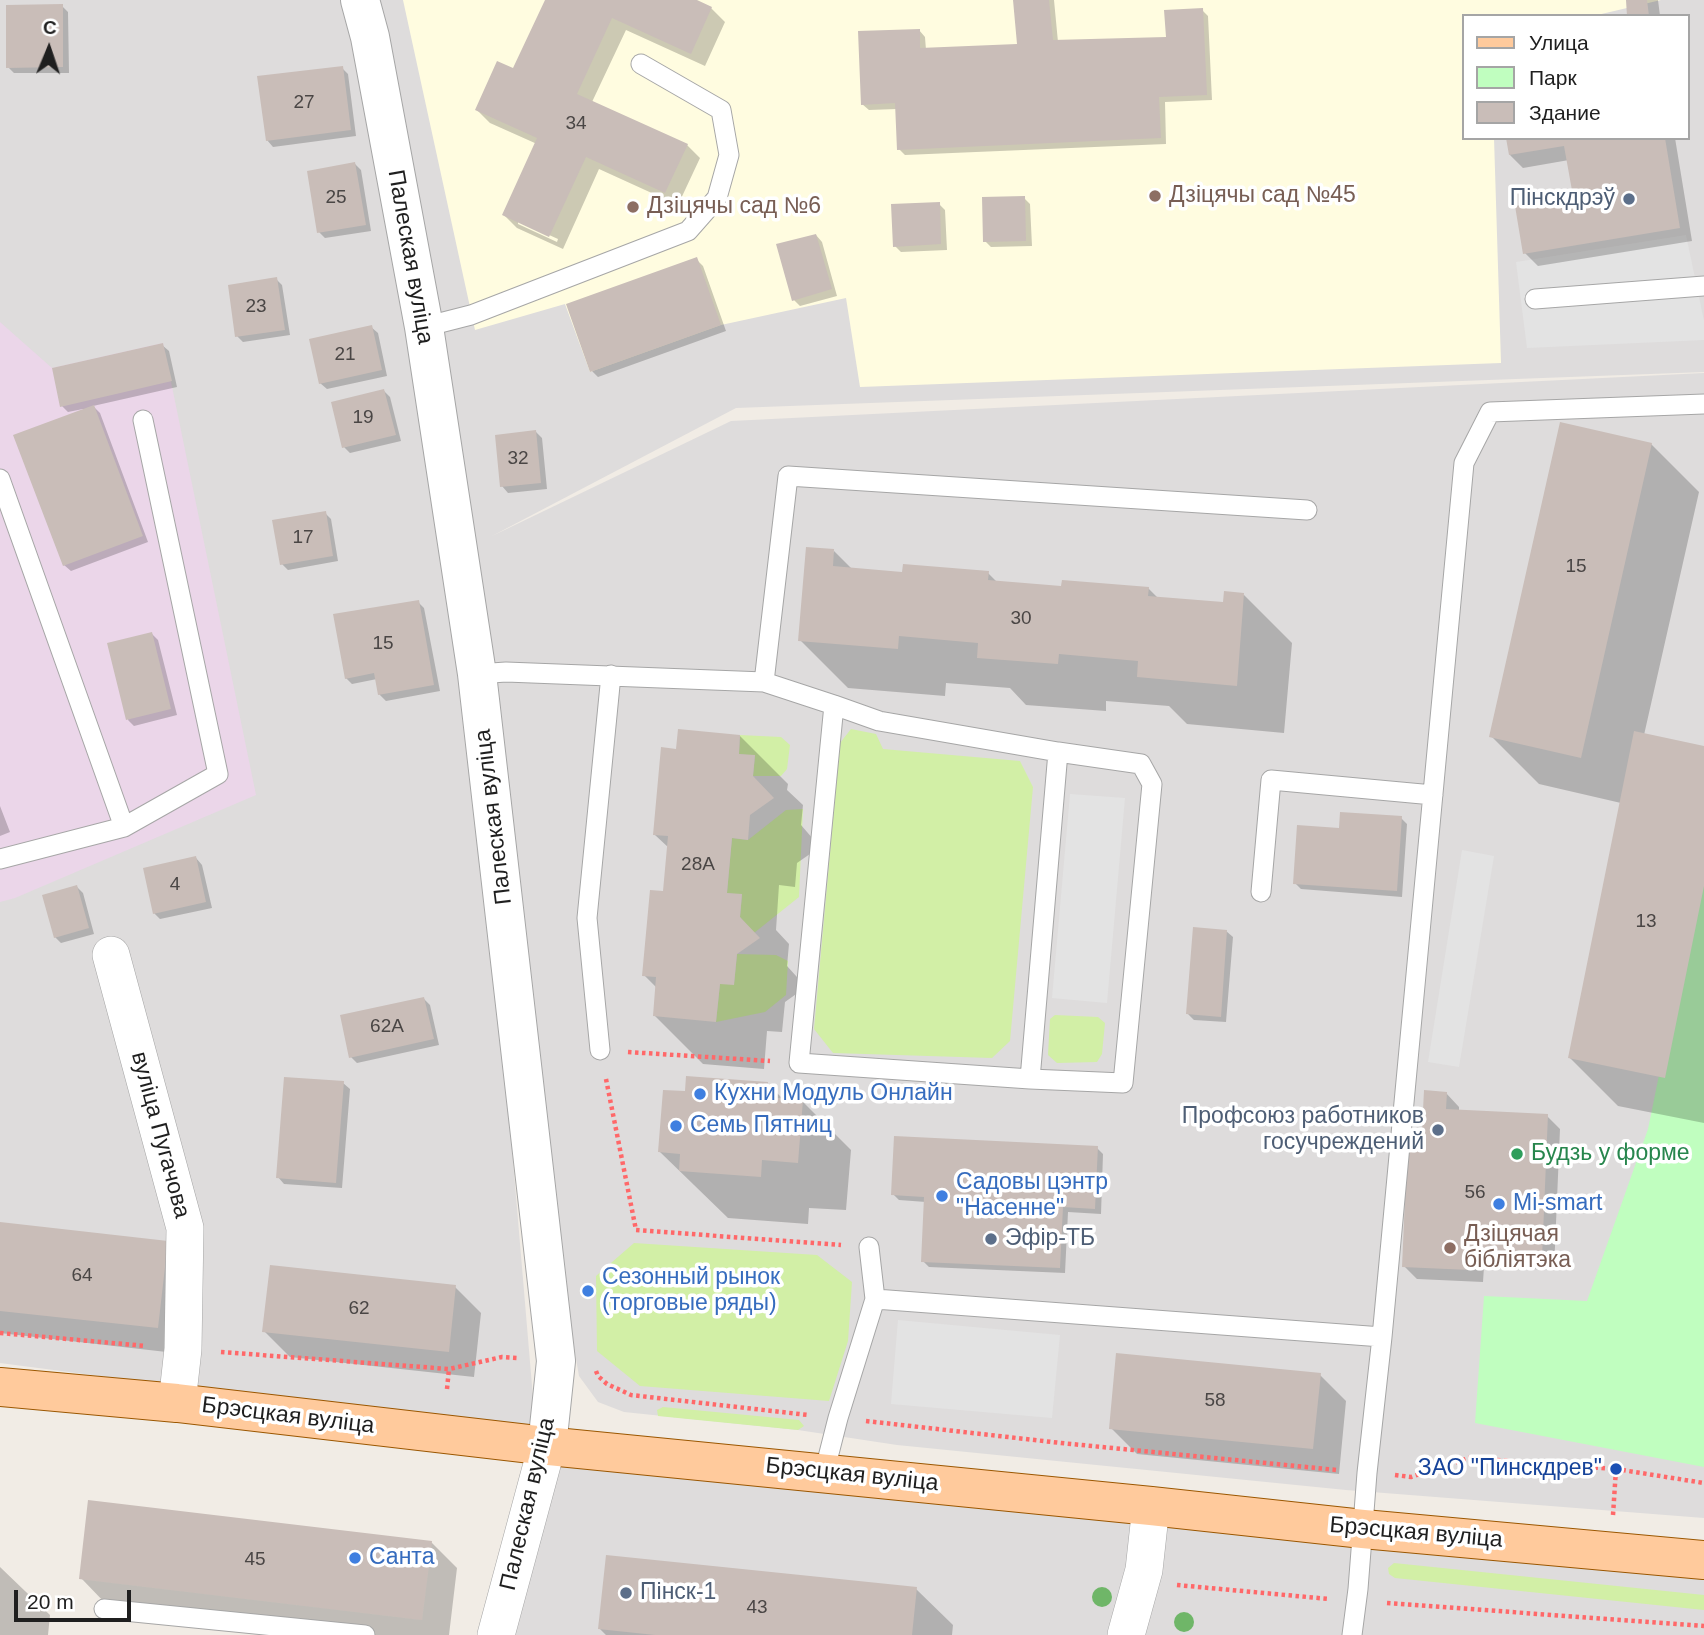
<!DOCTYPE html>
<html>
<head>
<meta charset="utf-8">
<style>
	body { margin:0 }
	#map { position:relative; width:1704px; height:1635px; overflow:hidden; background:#f1ece5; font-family:Helvetica,sans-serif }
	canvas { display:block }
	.legend { position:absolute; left:1462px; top:14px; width:228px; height:126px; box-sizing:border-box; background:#fff; border:2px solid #a5a5a5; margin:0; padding:9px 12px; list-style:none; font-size:21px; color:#1f1f1f }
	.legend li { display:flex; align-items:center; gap:14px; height:35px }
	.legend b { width:35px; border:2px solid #a5a5a5 }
	.north { position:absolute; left:14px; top:14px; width:70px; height:70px; -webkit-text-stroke:5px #fff; paint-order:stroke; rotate:2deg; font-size:19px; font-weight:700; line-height:28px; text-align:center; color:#1f1f1f }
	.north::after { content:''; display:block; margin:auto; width:24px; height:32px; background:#1f1f1f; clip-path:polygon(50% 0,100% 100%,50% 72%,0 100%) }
	.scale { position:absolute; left:14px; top:1590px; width:117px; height:32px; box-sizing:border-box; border:4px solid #1f1f1f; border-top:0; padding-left:9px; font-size:21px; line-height:24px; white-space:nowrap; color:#1f1f1f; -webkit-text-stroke:5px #fff; paint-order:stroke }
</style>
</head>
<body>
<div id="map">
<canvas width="1704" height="1635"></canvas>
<ul class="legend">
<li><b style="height:9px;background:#ffca9c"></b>Улица</li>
<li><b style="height:19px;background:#c0febf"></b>Парк</li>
<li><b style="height:19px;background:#c9bdb8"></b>Здание</li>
</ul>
<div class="north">С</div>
<div class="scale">20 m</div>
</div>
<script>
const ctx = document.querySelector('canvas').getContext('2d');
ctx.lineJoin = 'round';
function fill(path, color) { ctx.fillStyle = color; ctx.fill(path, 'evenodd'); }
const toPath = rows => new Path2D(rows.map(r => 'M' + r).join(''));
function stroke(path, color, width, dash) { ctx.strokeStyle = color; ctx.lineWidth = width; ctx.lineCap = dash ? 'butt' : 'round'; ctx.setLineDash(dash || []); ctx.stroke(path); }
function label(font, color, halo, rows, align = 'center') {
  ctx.font = font + ' Helvetica,sans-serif'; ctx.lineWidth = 7; ctx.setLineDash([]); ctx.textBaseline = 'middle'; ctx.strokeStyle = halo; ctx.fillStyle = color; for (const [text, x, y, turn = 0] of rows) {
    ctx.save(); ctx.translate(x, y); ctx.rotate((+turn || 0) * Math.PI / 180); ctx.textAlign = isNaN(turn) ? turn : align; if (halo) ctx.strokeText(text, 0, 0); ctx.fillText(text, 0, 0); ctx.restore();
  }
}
const residential = toPath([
	[0,0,1704,0,1704,372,736,408,492,536,731,421,1704,373,1704,1518,1346,1490,897,1445,798,1430,624,1412,598,1402,579,1376,569,1319,463,569,536,1433,0,1363],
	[1464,16,1688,16,1688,138,1464,138],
	[552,1455,1704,1576,1704,1635,509,1635]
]);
const industrial = toPath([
	[0,322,52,368,163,343,256,795,15,898,0,902]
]);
const education = toPath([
	[403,0,1661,0,1593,16,1464,16,1464,138,1494,138,1501,363,860,387,846,298,721,325,590,372,565,304,475,330]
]);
const grass = toPath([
	[851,729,876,734,883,749,1020,761,1033,787,1010,1041,992,1058,833,1053,814,1029,840,743],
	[740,735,781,737,790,745,787,769,781,776,753,776,755,756,739,754],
	[803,809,799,897,754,933,740,917,742,895,727,893,732,838,748,840,786,810],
	[737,954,776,955,788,961,786,995,765,1012,716,1022,720,984,734,984],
	[1055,1015,1098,1017,1105,1023,1102,1054,1097,1062,1057,1063,1048,1055,1050,1019],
	[634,1243,817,1255,852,1282,848,1341,829,1401,640,1386,597,1351,596,1276],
	[663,1407,799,1420,804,1426,798,1430,658,1416,657,1410],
	[1394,1563,1704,1595,1704,1610,1395,1578,1389,1574,1388,1568]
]);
const park = toPath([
	[1704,854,1704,1467,1475,1423,1484,1296,1587,1301,1648,1129]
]);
const parking = toPath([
	[1686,235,1704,321,1704,340,1527,348,1516,262],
	[1070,794,1125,798,1107,1003,1052,998],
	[1462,850,1494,856,1459,1067,1428,1062],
	[898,1320,1060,1335,1052,1418,891,1404]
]);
const shadow = toPath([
	[546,0,693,0,711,8,725,22,705,66,626,30,592,102,687,145,700,158,678,205,599,169,563,249,517,228,504,215,537,144,490,123,477,110,514,71],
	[518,221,558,239,557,242,518,224],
	[1015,0,1054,0,1058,42,1167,39,1202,10,1208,16,1212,100,1165,102,1166,144,905,155,899,149,897,109,869,110,862,104,919,30,925,37,926,50,1019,45],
	[1628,0,1658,0,1660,16,1629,16],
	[62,6,68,12,69,73,14,73,8,67],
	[342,68,348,74,356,136,273,147,267,140],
	[1508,138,1675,138,1692,241,1538,266,1525,253,1575,198,1569,160,1523,168,1510,155],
	[355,164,361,170,371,231,325,238,319,232],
	[1024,198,1030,204,1032,246,991,247,985,241],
	[939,204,945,210,947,250,901,252,895,246],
	[816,235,822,242,837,296,800,306,794,300],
	[696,259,703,266,726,331,598,377,592,371],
	[276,279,282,285,290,335,243,342,237,336],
	[371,327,378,333,387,376,327,389,320,383],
	[162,345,169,351,177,387,93,406,100,413,148,542,71,571,64,565,83,411,83,409,68,412,62,406],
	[384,391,390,397,401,441,350,453,344,447],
	[536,432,542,438,547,489,508,493,502,486],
	[1651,444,1699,492,1644,735,1704,747,1704,1123,1618,1106,1570,1058,1621,803,1539,784,1491,736],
	[325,513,331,519,338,561,288,570,282,564],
	[834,551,852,569,904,573,988,573,998,583,1063,588,1148,588,1158,598,1224,604,1244,595,1292,643,1284,733,1187,724,1169,706,1106,701,1106,711,1026,705,1010,688,946,683,945,696,848,688,800,640],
	[418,602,424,608,440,691,386,701,379,694,377,679,352,684,346,678],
	[152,634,158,640,177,715,134,726,128,720],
	[740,736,788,784,787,790,803,805,801,825,820,847,797,863,795,887,779,885,776,930,789,944,787,966,806,987,785,1002,782,1032,767,1031,764,1069,703,1064,655,1016,657,988,644,975,665,893,669,848,655,835,678,751],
	[0,806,10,832,0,836],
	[1401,818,1407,824,1402,897,1301,889,1295,883],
	[196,858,202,865,212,908,160,919,154,913],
	[77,887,83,893,94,934,61,943,55,937],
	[1226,931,1233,937,1226,1022,1194,1020,1188,1014],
	[424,999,430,1005,439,1045,357,1063,351,1057],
	[343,1083,350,1089,342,1188,284,1184,278,1177],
	[767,1083,784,1100,803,1102,851,1150,846,1210,809,1208,808,1224,728,1218,660,1152,686,1093],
	[1446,1093,1459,1107,1459,1112,1547,1116,1560,1129,1554,1270,1484,1267,1483,1282,1417,1279,1404,1266,1424,1133],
	[1097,1148,1103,1154,1101,1214,1068,1212,1065,1273,929,1267,923,1261,926,1202,899,1200,893,1194],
	[0,1224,167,1242,184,1354,0,1333],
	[455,1287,481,1313,474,1377,290,1357,264,1331],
	[1320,1375,1346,1401,1339,1474,1137,1454,1111,1428],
	[431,1542,457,1568,449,1635,364,1635,107,1605,81,1578],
	[0,1567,50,1615,48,1635,0,1635],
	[916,1589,953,1625,952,1635,606,1635,600,1629]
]);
const building = toPath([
	[545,0,697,0,712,7,691,54,612,18,577,94,688,144,665,193,586,157,549,237,502,215,537,138,475,110,497,61,513,68],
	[1013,0,1049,0,1053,40,1166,37,1164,10,1203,8,1207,95,1159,97,1161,138,897,150,895,103,861,105,858,31,920,29,920,48,1017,44],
	[1626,0,1647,0,1649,16,1627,16],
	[63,4,63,67,6,68,6,5],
	[343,66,351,130,266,141,257,76],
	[1506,138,1665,138,1680,228,1523,254,1515,206,1573,196,1564,146,1509,155],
	[355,162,366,225,317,233,307,171],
	[1025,196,1026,241,983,242,982,197],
	[940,202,941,244,893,247,891,204],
	[816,234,832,289,792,301,776,244],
	[697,257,721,325,590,372,566,304],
	[277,277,285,330,235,337,228,285],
	[372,325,382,370,319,384,309,339],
	[163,343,172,381,60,407,52,368],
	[384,389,396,435,342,448,331,402],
	[94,405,143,536,63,566,13,435],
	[1560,422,1652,443,1581,758,1489,737],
	[536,430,541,483,500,487,495,435],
	[326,511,333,556,280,565,272,520],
	[806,547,834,549,833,566,902,572,903,564,989,571,988,580,1061,586,1062,580,1149,587,1148,596,1223,602,1224,591,1244,593,1237,686,1137,677,1138,661,1059,654,1058,664,977,658,978,643,899,636,898,649,798,641],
	[419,600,434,685,378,695,374,673,345,679,333,614],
	[152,632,171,709,126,720,107,643],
	[678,729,740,735,739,754,755,755,753,776,774,798,750,815,748,840,732,838,727,893,742,894,740,917,760,938,737,954,734,985,720,984,716,1022,653,1016,656,977,642,976,650,890,663,891,668,836,653,835,661,747,676,749],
	[1634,731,1704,746,1704,886,1665,1078,1568,1058],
	[1340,812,1402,816,1397,891,1293,884,1297,825,1339,828],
	[196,856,206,902,153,914,143,868],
	[77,885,89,928,54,938,42,895],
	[1193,927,1227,930,1221,1017,1186,1014],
	[424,997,434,1039,349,1058,340,1015],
	[686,1076,768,1082,766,1097,803,1100,798,1163,762,1160,761,1177,679,1171,680,1154,658,1152,663,1090,685,1091],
	[284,1077,344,1081,336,1183,276,1178],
	[1424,1090,1447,1092,1446,1109,1548,1114,1542,1258,1471,1255,1470,1270,1402,1267,1408,1130,1422,1131],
	[894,1136,1098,1146,1095,1209,1063,1207,1060,1268,921,1262,924,1197,891,1195],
	[0,1222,168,1241,158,1328,0,1311],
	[270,1265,456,1285,449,1352,262,1332],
	[1116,1353,1321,1373,1313,1449,1109,1429],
	[88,1500,432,1541,422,1620,79,1579],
	[606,1555,917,1587,912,1635,655,1635,598,1629]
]);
const path = toPath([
	[628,1052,770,1061],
	[606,1079,636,1230,841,1245],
	[0,1333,146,1346],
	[221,1352,449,1369,502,1357,518,1358],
	[596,1371,598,1376,607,1384,631,1395,808,1415],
	[447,1389,449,1369],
	[866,1421,1061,1443,1337,1470],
	[1395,1475,1411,1477,1469,1458,1616,1469,1704,1483],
	[1613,1515,1616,1469],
	[1177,1585,1329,1599],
	[1387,1603,1704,1626]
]);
const service = toPath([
	[1535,299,1704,286],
	[424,327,471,315,688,231,717,198,729,155,721,110,641,64],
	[0,479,124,827,218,774,143,420],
	[477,674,506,672,764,682,834,705,879,721,1058,752,1030,1079,799,1063,834,705],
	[764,682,788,476,1307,510],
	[0,859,124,827],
	[1261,892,1271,780,1433,795],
	[600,1050,587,918,611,675],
	[1030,1079,1123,1083,1152,784,1141,764,1058,752],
	[875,1299,1382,1337],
	[824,1473,838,1418,875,1299,869,1247],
	[104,1609,365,1635],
	[1352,1635,1358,1589,1367,1473,1382,1337,1464,463,1490,412,1704,404]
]);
const minor = toPath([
	[111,955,185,1228,183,1349,177,1403],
	[496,1635,547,1446],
	[1126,1635,1144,1570,1151,1506]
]);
const tertiary = toPath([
	[360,0,370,37,424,327,477,674,556,1361,547,1446]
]);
const primary = toPath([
	[0,1387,177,1403,547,1446,1151,1506,1363,1529,1704,1560]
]);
const trees = [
	[1102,1597],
	[1184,1622]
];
const markers = [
	[1155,196,7,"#8d6e63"],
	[1629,199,7,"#5c6f8a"],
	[633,207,7,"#8d6e63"],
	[700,1094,7,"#3f7fe0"],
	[676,1126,7,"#3f7fe0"],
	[1438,1130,7,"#5c6f8a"],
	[1517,1154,7,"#2e9e5b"],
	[942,1196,7,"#3f7fe0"],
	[1499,1204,7,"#3f7fe0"],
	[991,1239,7,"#5c6f8a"],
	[1450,1248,7,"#8d6e63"],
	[588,1291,7,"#3f7fe0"],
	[1616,1469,7,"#1a4fb4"],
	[355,1558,7,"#3f7fe0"],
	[626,1593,7,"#5c6f8a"]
];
const numberNames = [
	["27",304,103],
	["34",576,124],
	["25",336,198],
	["23",256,307],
	["21",345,355],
	["19",363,418],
	["32",518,459],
	["17",303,538],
	["15",1576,567],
	["30",1021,619],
	["15",383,644],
	["28А",698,865],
	["4",175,885],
	["13",1646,922],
	["62А",387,1027],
	["56",1475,1193],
	["64",82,1276],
	["62",359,1309],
	["58",1215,1401],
	["45",255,1560],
	["43",757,1608]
];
const educationNames = [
	["Дзіцячы сад №45",1169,196],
	["Дзіцячы сад №6",647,207],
	["Дзіцячая",1464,1235],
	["бібліятэка",1464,1261]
];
const serviceNames = [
	["Пінскдрэў",1615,199],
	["Профсоюз работников",1424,1117],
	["госучреждений",1424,1143],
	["Эфір-ТБ",1005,1239,"left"],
	["Пінск-1",640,1593,"left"]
];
const streetNames = [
	["Палеская вуліца",410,257,80],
	["Палеская вуліца",494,817,-97],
	["вуліца Пугачова",160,1135,75],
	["Брэсцкая вуліца",288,1416,7],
	["Брэсцкая вуліца",852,1475,6],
	["Палеская вуліца",528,1504,-77],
	["Брэсцкая вуліца",1416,1533,5]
];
const shopNames = [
	["Кухни Модуль Онлайн",714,1094],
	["Семь Пятниц",690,1126],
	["Садовы цэнтр",956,1183],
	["\"Насенне\"",956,1209],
	["Mi-smart",1513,1204],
	["Сезонный рынок",602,1278],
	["(торговые ряды)",602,1304],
	["Санта",369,1558]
];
const leisureNames = [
	["Будзь у форме",1531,1154]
];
const transitNames = [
	["ЗАО \"Пинскдрев\"",1602,1469]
];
fill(residential, '#dedcdc');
fill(industrial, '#ebd6e9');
fill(education, '#fffce0');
fill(grass, '#d2efa6');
fill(park, '#c0febf');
fill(parking, '#e3e3e3');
fill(shadow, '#0003');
fill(building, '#c9bdb8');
stroke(service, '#a6a6a6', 21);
stroke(minor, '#a6a6a6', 38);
stroke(tertiary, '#a6a6a6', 40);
stroke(primary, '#9b5700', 40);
stroke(path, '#ff6869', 4.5, [3.5, 3.5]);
stroke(service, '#fff', 19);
stroke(minor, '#fff', 37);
stroke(tertiary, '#fff', 38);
stroke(primary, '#ffca9c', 38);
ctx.fillStyle = '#6fb668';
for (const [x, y] of trees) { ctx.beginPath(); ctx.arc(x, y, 10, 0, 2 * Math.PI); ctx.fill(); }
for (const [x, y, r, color] of markers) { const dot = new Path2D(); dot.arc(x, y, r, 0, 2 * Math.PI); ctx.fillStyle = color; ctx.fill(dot); stroke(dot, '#fff', 2.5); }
label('19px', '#4a4645', null, numberNames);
label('23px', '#785e54', '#fff', educationNames, 'left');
label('23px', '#4e5e75', '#fff', serviceNames, 'right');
label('23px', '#1f1f1f', '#fff', streetNames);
label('23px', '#366cbe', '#fff', shopNames, 'left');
label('23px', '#27864d', '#fff', leisureNames, 'left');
label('23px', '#164399', '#fff', transitNames, 'right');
</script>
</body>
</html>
